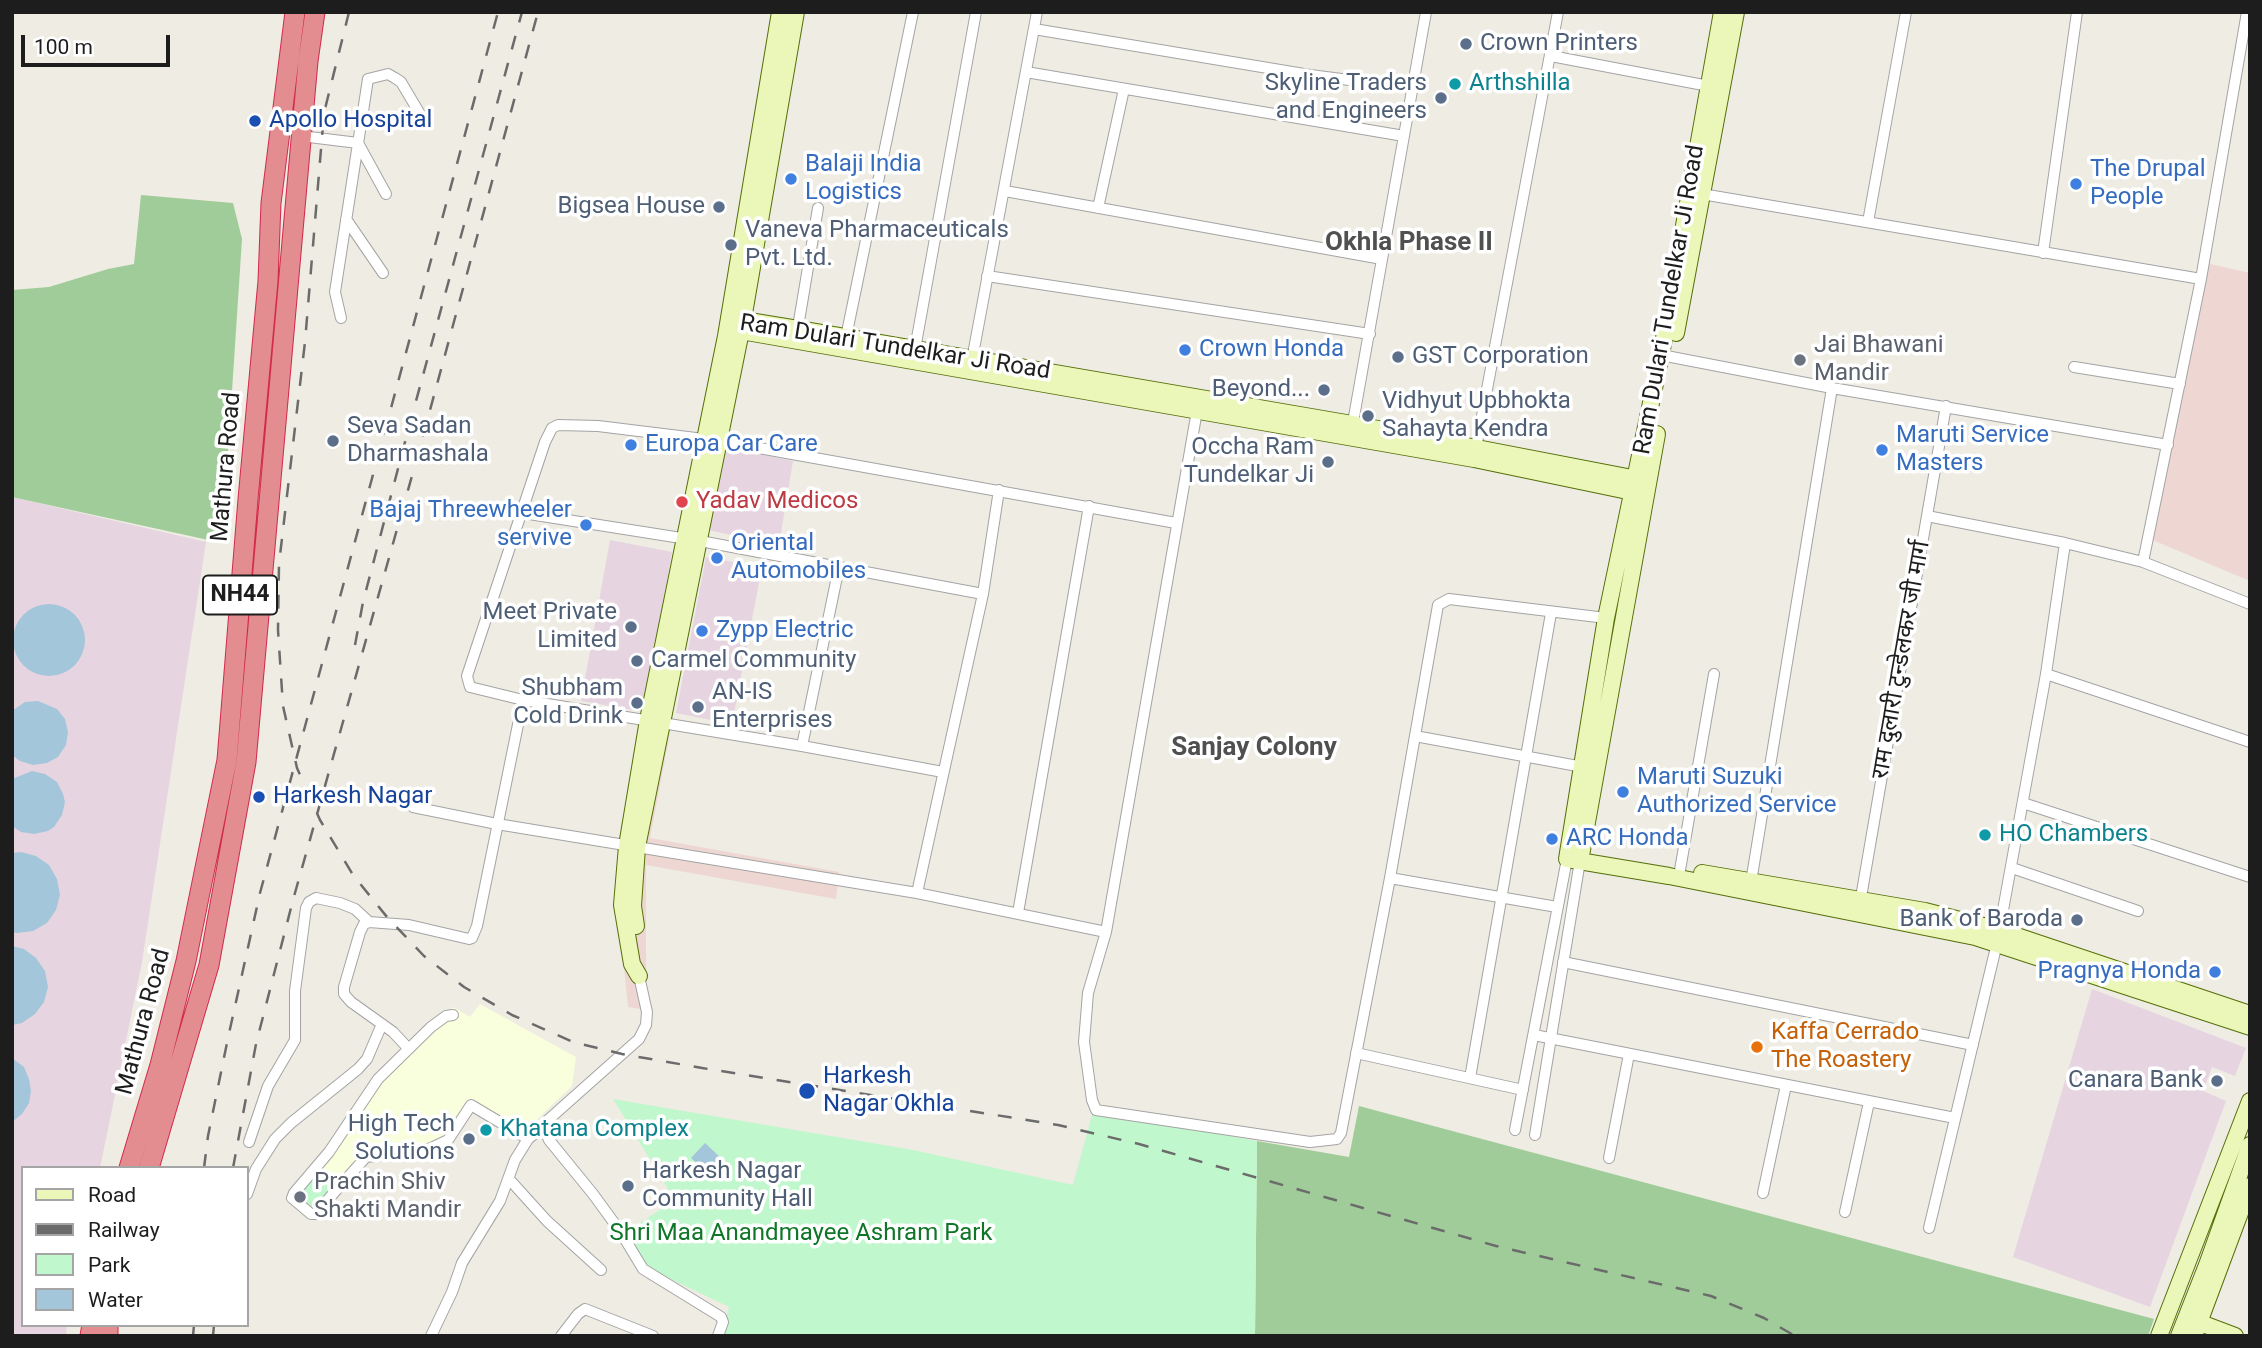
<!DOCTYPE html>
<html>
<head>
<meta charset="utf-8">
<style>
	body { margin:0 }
	#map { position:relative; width:2262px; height:1348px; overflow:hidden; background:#eeece3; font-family:Roboto,sans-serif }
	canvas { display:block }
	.frame { position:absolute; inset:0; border:14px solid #1d1d1d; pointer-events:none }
	.legend { position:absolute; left:21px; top:1166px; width:228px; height:161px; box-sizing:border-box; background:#fff; border:2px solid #a5a5a5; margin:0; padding:9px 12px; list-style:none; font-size:21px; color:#1d1d1d }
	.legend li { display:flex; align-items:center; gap:14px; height:35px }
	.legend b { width:35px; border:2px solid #a5a5a5 }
	.scale { position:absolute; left:21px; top:35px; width:149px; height:32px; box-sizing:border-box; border:4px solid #1d1d1d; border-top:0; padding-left:9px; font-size:21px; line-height:24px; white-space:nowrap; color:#1d1d1d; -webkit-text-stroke:5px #fff; paint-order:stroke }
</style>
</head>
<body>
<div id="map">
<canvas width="2262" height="1348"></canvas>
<div class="frame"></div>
<ul class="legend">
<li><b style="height:9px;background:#eaf7b8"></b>Road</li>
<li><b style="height:9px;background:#6b6b6b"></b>Railway</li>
<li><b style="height:19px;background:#c0f7cd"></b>Park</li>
<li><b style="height:19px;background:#a4c6da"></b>Water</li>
</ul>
<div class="scale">100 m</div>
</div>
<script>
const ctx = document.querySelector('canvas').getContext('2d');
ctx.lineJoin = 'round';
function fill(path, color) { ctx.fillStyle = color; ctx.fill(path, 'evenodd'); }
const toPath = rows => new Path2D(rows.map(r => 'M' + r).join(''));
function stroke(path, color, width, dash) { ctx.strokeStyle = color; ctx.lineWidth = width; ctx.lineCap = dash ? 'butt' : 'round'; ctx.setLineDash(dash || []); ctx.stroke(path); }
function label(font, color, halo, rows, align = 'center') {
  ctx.font = font + ' Roboto,"Noto Sans Devanagari",sans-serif'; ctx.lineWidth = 7; ctx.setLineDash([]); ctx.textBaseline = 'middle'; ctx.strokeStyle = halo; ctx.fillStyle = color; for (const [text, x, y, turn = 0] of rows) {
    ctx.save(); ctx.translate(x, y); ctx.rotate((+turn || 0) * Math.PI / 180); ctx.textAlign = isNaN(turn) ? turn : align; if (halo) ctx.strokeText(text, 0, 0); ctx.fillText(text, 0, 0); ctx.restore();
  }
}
const commercial = toPath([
	[2206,263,2250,273,2250,581,2150,539],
	[642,722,671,727,650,838,839,872,836,899,646,865,646,1010,628,1007,618,907]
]);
const industrial = toPath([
	[725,447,793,461,779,545,708,530],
	[12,497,206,542,142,962,100,1168,23,1168,23,1325,67,1325,66,1336,12,1336],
	[610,540,672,552,644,712,581,701],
	[706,557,762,567,732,724,676,713],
	[2092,989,2246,1048,2235,1076,2212,1067,2203,1091,2226,1101,2150,1307,2013,1257]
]);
const education = toPath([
	[480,1004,576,1057,572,1086,526,1130,469,1100,446,1137,428,1144,365,1155,338,1185,319,1165,373,1079,453,1007,470,1017]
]);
const forest = toPath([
	[141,195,233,203,242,239,222,543,12,497,12,290,49,287,108,269,134,264],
	[1359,1106,2154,1319,2148,1336,1255,1336,1257,1141,1349,1157]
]);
const park = toPath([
	[613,1099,913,1150,1073,1185,1093,1111,1257,1141,1255,1336,721,1336,729,1307,646,1267,625,1233,675,1200],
	[318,1167,337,1183,312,1209,298,1197]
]);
const water = toPath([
	'13 640a36 36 0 1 1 72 0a36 36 0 1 1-72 0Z',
	[38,701,57,709,65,719,68,732,66,745,58,757,47,763,33,765,20,761,12,755,12,711,25,702],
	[32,771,45,774,57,782,63,794,65,802,62,815,54,827,48,831,34,834,21,832,12,826,12,779],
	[21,852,36,856,49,865,57,879,60,895,56,910,47,923,33,931,17,933,12,932,12,853],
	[12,946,24,949,36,958,45,971,48,987,44,1002,35,1014,22,1023,12,1025],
	[12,1058,24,1067,29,1079,31,1091,29,1103,22,1114,12,1122],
	[705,1143,724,1161,711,1176,691,1158]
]);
const street = toPath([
	[1034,29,1310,75,1413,88],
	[1551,56,1714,87],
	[1026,72,1404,136],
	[301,136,358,143,386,194],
	[1005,191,1382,259],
	[1696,193,2201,279],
	[1098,208,1124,89],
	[346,219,383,273],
	[1868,222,1906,12],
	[2043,253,2077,12],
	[987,276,1370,334],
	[341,318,335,292,368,79,388,74,395,78,401,82,423,119],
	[797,333,818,208],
	[845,342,913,12],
	[915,349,976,12],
	[1661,355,1832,388,2168,445],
	[971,365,1037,12],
	[2074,367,2180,384],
	[1198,405,1106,932,1088,993,1084,1042,1092,1100,1096,1110,1310,1142,1337,1139,1341,1133,1390,878,1438,605,1449,599,1606,618],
	[1352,428,1426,12],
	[1475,453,1558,12],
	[523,513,700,541,983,594],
	[1927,516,2065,543,2143,562,2250,604],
	[2143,562,2201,279,2247,12],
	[2046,674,2250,742],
	[1415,736,1583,767],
	[802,746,839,567],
	[943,772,802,746,523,700,470,687,467,676,545,442,552,428,558,425,598,426,720,441,1176,523],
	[2023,803,2250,877],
	[413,807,497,824,917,893,1106,932],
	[2012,868,2138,911],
	[1680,870,1714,674],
	[1390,878,1557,907],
	[1751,882,1832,388],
	[917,893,983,594,999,490],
	[1860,903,1946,406],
	[1018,913,1089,506],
	[1563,962,1973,1045],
	[639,976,647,1012,646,1025,639,1039,548,1120,545,1125,546,1133,549,1140,593,1194,620,1231,643,1269,721,1317,723,1322,718,1336],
	[453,1015,446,1016,431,1027,378,1079,329,1152,294,1193,292,1198,311,1214,315,1214,366,1157,429,1149,448,1140,471,1105,528,1139],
	[1534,1035,1955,1118],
	[408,1048,393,1032,351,1002,344,994,344,987,360,932,364,924,369,922,409,925,469,939,472,938,477,926,523,700],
	[1356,1053,1523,1090],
	[1470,1078,1551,613],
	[1515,1130,1567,859],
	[1535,1135,1580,861],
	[249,1142,268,1086,295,1040,295,991,306,908,309,902,316,898,340,903,355,909,369,922],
	[1609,1158,1629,1054],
	[509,1179,547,1221,601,1270],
	[1763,1193,1786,1085],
	[247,1194,256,1169,275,1139,291,1123,358,1069,367,1059,382,1024],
	[1845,1212,1869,1102],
	[1929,1228,1997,943,2046,674,2065,543],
	[431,1336,452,1292,462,1263,500,1201,515,1160,528,1139,545,1125],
	[561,1336,578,1314,585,1309,653,1336]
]);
const secondary = toPath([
	[1722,12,1661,355,1606,618,1567,859,1669,876,1975,937,2250,1027],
	[733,322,743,320,798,329,1352,424,1648,481],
	[733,325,741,331,1474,459,1642,494],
	[1676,333,1736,12],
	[1580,861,1657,434],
	[1702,873,1925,911,1999,930,2250,1014],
	[636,926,633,906,637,847,741,331,796,12],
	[639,976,632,964,622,905,627,846,648,720,726,336,780,12],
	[2190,1319,2235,1336],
	[2159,1336,2250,1101],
	[2179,1336,2207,1265,2250,1145],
	[2194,1336,2250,1186]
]);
const highway = toPath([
	[129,1168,160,1065,186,961,227,760,248,499,268,281,271,203,295,12],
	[149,1168,209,965,246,762,308,61,315,12],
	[90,1336,92,1325],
	[108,1336,108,1325]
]);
const rail = toPath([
	[349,12,324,113,305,342,279,564,278,630,283,706,297,768,320,820,353,875,387,917,424,956,464,987,512,1015,573,1042,622,1054,702,1068,1058,1125,1139,1144,1496,1246,1711,1296,1764,1318,1795,1336],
	[355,645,363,602,410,423,522,12],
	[204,1168,208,1136,228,1038,260,893,498,12],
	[233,1168,256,1044,293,900,417,458,538,12],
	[193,1336,194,1325],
	[213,1336,214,1325]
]);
const markers = [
	[1466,44,7,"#5c6f8a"],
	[1455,84,7,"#0f9aa8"],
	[1441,98,7,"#5c6f8a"],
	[255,121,7,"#1a4fb4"],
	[791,179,7,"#3f7fe0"],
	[2076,184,7,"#3f7fe0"],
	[719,207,7,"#5c6f8a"],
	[731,245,7,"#5c6f8a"],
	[1185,350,7,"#3f7fe0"],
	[1398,357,7,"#5c6f8a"],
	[1800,360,7,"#6b7280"],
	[1324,390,7,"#5c6f8a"],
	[1368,416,7,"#5c6f8a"],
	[333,441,7,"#5c6f8a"],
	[631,445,7,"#3f7fe0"],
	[1882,450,7,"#3f7fe0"],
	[1328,462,7,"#5c6f8a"],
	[682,502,7,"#e0444e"],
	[586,525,7,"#3f7fe0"],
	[717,558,7,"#3f7fe0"],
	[631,627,7,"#5c6f8a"],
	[702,631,7,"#3f7fe0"],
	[637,661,7,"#5c6f8a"],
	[637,703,7,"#5c6f8a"],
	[698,707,7,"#5c6f8a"],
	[1623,792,7,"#3f7fe0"],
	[259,797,7,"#1a4fb4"],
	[1985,835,7,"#0f9aa8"],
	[1552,839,7,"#3f7fe0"],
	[2077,920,7,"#5c6f8a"],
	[2215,972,7,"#3f7fe0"],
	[1757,1047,7,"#e8710a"],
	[2217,1081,7,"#5c6f8a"],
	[807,1091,9,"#1a4fb4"],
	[486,1130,7,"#0f9aa8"],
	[469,1139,7,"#5c6f8a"],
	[628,1186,7,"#5c6f8a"],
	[300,1197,7,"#6b7280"]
];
const shields = [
	[240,595,74]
];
const shieldNames = [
	["NH44",240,595]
];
const serviceNames = [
	["Crown Printers",1480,44,"left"],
	["Skyline Traders",1427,84],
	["and Engineers",1427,112],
	["Bigsea House",705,207],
	["Vaneva Pharmaceuticals",745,231,"left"],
	["Pvt. Ltd.",745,259,"left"],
	["GST Corporation",1412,357,"left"],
	["Beyond...",1310,390],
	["Vidhyut Upbhokta",1382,402,"left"],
	["Sahayta Kendra",1382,430,"left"],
	["Seva Sadan",347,427,"left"],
	["Dharmashala",347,455,"left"],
	["Occha Ram",1314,448],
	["Tundelkar Ji",1314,476],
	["Meet Private",617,613],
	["Limited",617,641],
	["Carmel Community",651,661,"left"],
	["Shubham",623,689],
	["Cold Drink",623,717],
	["AN-IS",712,693,"left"],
	["Enterprises",712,721,"left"],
	["Bank of Baroda",2063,920],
	["Canara Bank",2203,1081],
	["High Tech",455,1125],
	["Solutions",455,1153],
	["Harkesh Nagar",642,1172,"left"],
	["Community Hall",642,1200,"left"]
];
const cultureNames = [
	["Arthshilla",1469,84],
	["HO Chambers",1999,835],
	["Khatana Complex",500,1130]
];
const transitNames = [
	["Apollo Hospital",269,121],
	["Harkesh Nagar",273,797],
	["Harkesh",823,1077],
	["Nagar Okhla",823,1105]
];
const shopNames = [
	["Balaji India",805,165],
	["Logistics",805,193],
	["The Drupal",2090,170],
	["People",2090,198],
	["Crown Honda",1199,350],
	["Maruti Service",1896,436],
	["Masters",1896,464],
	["Europa Car Care",645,445],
	["Bajaj Threewheeler",572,511,"right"],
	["servive",572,539,"right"],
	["Oriental",731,544],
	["Automobiles",731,572],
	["Zypp Electric",716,631],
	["Maruti Suzuki",1637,778],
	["Authorized Service",1637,806],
	["ARC Honda",1566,839],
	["Pragnya Honda",2201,972,"right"]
];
const streetNames = [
	["Ram Dulari Tundelkar Ji Road",1670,300,-80],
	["Ram Dulari Tundelkar Ji Road",895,348,9],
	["Mathura Road",227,467,-85],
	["राम दुलारी टुन्डेलकर जी मार्ग",1902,660,-80],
	["Mathura Road",144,1022,-75]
];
const worshipNames = [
	["Jai Bhawani",1814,346],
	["Mandir",1814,374],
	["Prachin Shiv",314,1183],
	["Shakti Mandir",314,1211]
];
const healthNames = [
	["Yadav Medicos",696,502]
];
const foodNames = [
	["Kaffa Cerrado",1771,1033],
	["The Roastery",1771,1061]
];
const parkNames = [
	["Shri Maa Anandmayee Ashram Park",801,1234]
];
const neighbourhoodNames = [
	["Okhla Phase II",1409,243],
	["Sanjay Colony",1254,748]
];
fill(commercial, '#eed7d2');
fill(industrial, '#e6d5e1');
fill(education, '#f9fedc');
fill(forest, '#a0cc99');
fill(park, '#c0f7cd');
fill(water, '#a4c6da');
stroke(street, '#a4a4a4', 12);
stroke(secondary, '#556f09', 18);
stroke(highway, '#d12a4b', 21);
stroke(street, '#fff', 10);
stroke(secondary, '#eaf7b8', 16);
stroke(highway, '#e38d90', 19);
stroke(rail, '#6b6b6b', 2.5, [14, 14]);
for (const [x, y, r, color] of markers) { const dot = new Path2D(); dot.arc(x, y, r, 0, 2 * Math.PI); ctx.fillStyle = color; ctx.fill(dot); stroke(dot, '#fff', 2.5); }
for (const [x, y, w] of shields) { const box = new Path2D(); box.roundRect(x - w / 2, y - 19.5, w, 39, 5); ctx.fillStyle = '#fff'; ctx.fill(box); stroke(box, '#1d1d1d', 2); }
label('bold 23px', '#1d1d1d', null, shieldNames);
label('24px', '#4e5e75', '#fff', serviceNames, 'right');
label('24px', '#0d838f', '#fff', cultureNames, 'left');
label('24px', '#164399', '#fff', transitNames, 'left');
label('24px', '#366cbe', '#fff', shopNames, 'left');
label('24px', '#1d1d1d', '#fff', streetNames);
label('24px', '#5b616d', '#fff', worshipNames, 'left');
label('24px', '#be3a42', '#fff', healthNames, 'left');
label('24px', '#c56008', '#fff', foodNames, 'left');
label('24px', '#0f7627', '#fff', parkNames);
label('bold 26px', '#505050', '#fff', neighbourhoodNames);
</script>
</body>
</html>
